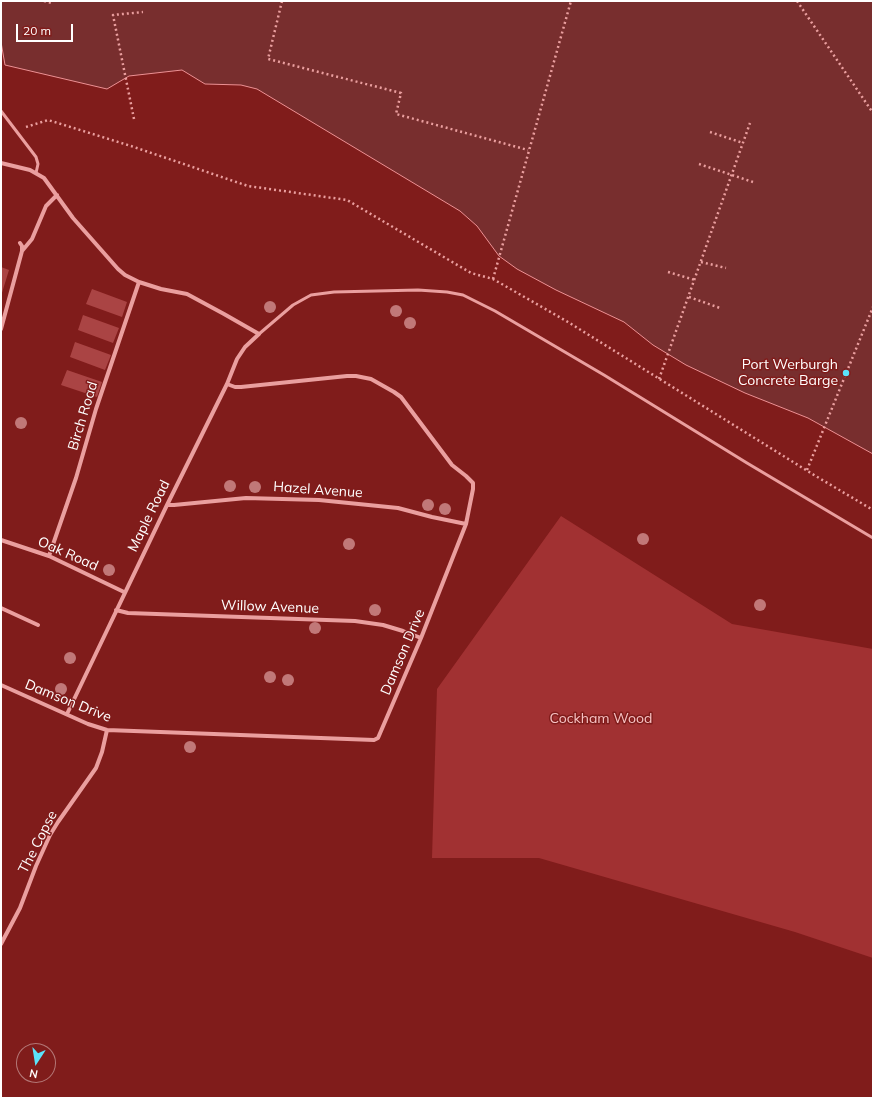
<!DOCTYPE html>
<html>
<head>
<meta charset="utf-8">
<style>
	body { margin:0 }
	#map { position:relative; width:874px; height:1099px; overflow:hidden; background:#801c1b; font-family:Mulish,sans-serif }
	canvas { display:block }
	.frame { position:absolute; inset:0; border:2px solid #fff; pointer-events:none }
	.north { position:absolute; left:16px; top:1043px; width:40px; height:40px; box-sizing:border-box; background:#801c1b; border:1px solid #b37776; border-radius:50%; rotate:192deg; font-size:11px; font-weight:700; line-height:16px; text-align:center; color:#fff }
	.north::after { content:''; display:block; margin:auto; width:14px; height:18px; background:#5be3fb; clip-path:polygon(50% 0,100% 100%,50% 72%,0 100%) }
	.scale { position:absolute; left:16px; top:24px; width:57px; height:18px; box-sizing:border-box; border:2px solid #fff; border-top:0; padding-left:5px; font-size:12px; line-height:14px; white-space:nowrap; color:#fff; -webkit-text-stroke:3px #801c1b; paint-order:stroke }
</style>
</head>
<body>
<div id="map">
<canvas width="874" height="1099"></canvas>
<div class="frame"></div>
<div class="north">N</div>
<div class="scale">20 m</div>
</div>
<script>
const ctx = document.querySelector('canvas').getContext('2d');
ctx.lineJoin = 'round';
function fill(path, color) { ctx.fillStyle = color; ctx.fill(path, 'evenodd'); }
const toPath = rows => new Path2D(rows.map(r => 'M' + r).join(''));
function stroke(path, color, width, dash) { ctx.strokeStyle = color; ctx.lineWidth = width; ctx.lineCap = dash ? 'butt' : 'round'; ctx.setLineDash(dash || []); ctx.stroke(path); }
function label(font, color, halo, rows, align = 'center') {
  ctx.font = font + ' Mulish,sans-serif'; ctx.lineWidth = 3; ctx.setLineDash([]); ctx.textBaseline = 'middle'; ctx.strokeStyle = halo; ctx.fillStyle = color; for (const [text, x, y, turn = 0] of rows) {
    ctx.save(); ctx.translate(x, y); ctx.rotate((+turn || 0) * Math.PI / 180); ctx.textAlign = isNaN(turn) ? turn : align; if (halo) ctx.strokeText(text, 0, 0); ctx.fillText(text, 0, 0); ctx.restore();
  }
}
const green = toPath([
	[561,516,732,624,873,649,873,958,795,932,539,858,432,858,437,689]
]);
const water = toPath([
	[1,1,873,1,873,454,808,418,745,393,686,365,653,345,624,322,556,290,517,269,499,256,477,226,460,211,257,89,241,85,205,84,182,70,129,76,107,89,5,65,1,42,1,1]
]);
const building = toPath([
	[1,267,9,270,1,296],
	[92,289,127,302,122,317,86,304],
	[83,315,119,328,113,343,78,330],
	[75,342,111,355,105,370,70,357],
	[67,370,102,382,97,397,61,385]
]);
const path = toPath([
	[44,1,52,3],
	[282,1,268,59,401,93,396,114,528,150],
	[797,1,873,113],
	[134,119,113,15,143,12],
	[26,127,48,120,131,146,248,186,347,200,471,273,493,279,568,322,814,475,873,510],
	[710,132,743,143],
	[699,164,753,182],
	[701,262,726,268],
	[668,272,695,280],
	[493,279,571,1],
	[689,297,720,308],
	[659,379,750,123],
	[807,470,873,307]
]);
const lane = toPath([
	[1,111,36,157,38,164,36,173],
	[259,334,293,305,311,295,334,292,418,290,447,292,463,295,495,311,604,375,747,463,873,538]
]);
const street = toPath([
	[1,163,30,170,44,178,73,218,118,269,125,275,139,282,161,289,187,294,224,314,259,334,245,347,237,359,227,384,167,505,67,714],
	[20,243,22,246,22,251],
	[1,329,22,251,32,239,46,206,57,195],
	[167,505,174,505,246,498,319,500,398,508,432,517,466,524],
	[1,540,49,556,124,592],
	[49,556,76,478,96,409,139,282],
	[1,608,38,625],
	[116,610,128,613,355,621,383,625,403,631,421,638],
	[1,685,88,724,107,730,374,740,378,738,421,638,466,524,473,489,473,483,466,476,452,465,401,397,394,392,371,379,356,376,347,376,241,387,235,387,227,384],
	[1,944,20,908,36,866,50,835,58,822,96,768,102,752,107,730]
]);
const trees = [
	[270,307],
	[396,311],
	[410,323],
	[21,423],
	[230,486],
	[255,487],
	[428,505],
	[445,509],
	[643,539],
	[349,544],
	[109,570],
	[760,605],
	[375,610],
	[315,628],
	[70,658],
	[270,677],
	[288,680],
	[61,689],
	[190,747]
];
const markers = [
	[846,373,4,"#5be3fb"]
];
const poiNames = [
	["Port Werburgh",838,365],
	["Concrete Barge",838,381]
];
const streetNames = [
	["Birch Road",83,416,-73],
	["Hazel Avenue",318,490,4],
	["Maple Road",149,516,-64],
	["Oak Road",68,554,24],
	["Willow Avenue",270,607,2],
	["Damson Drive",403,652,-67],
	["Damson Drive",68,701,22],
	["The Copse",38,842,-63]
];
const parkNames = [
	["Cockham Wood",601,719]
];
fill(green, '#a13132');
fill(water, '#782e2e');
stroke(water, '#ec9194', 1);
fill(building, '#a44');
stroke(path, '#ea9f9f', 2.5, [2, 3]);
stroke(lane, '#ea9f9f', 3);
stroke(street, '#ea9f9f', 4);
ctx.fillStyle = '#c17878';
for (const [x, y] of trees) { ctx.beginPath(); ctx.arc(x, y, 6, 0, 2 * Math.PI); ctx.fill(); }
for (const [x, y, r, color] of markers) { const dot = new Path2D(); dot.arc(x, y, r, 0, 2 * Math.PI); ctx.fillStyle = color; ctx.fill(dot); stroke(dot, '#801c1b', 1.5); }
label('14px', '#fff', '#801c1b', poiNames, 'right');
label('14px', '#fff', '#801c1b', streetNames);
label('14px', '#f7c3c4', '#801c1b', parkNames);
</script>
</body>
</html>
